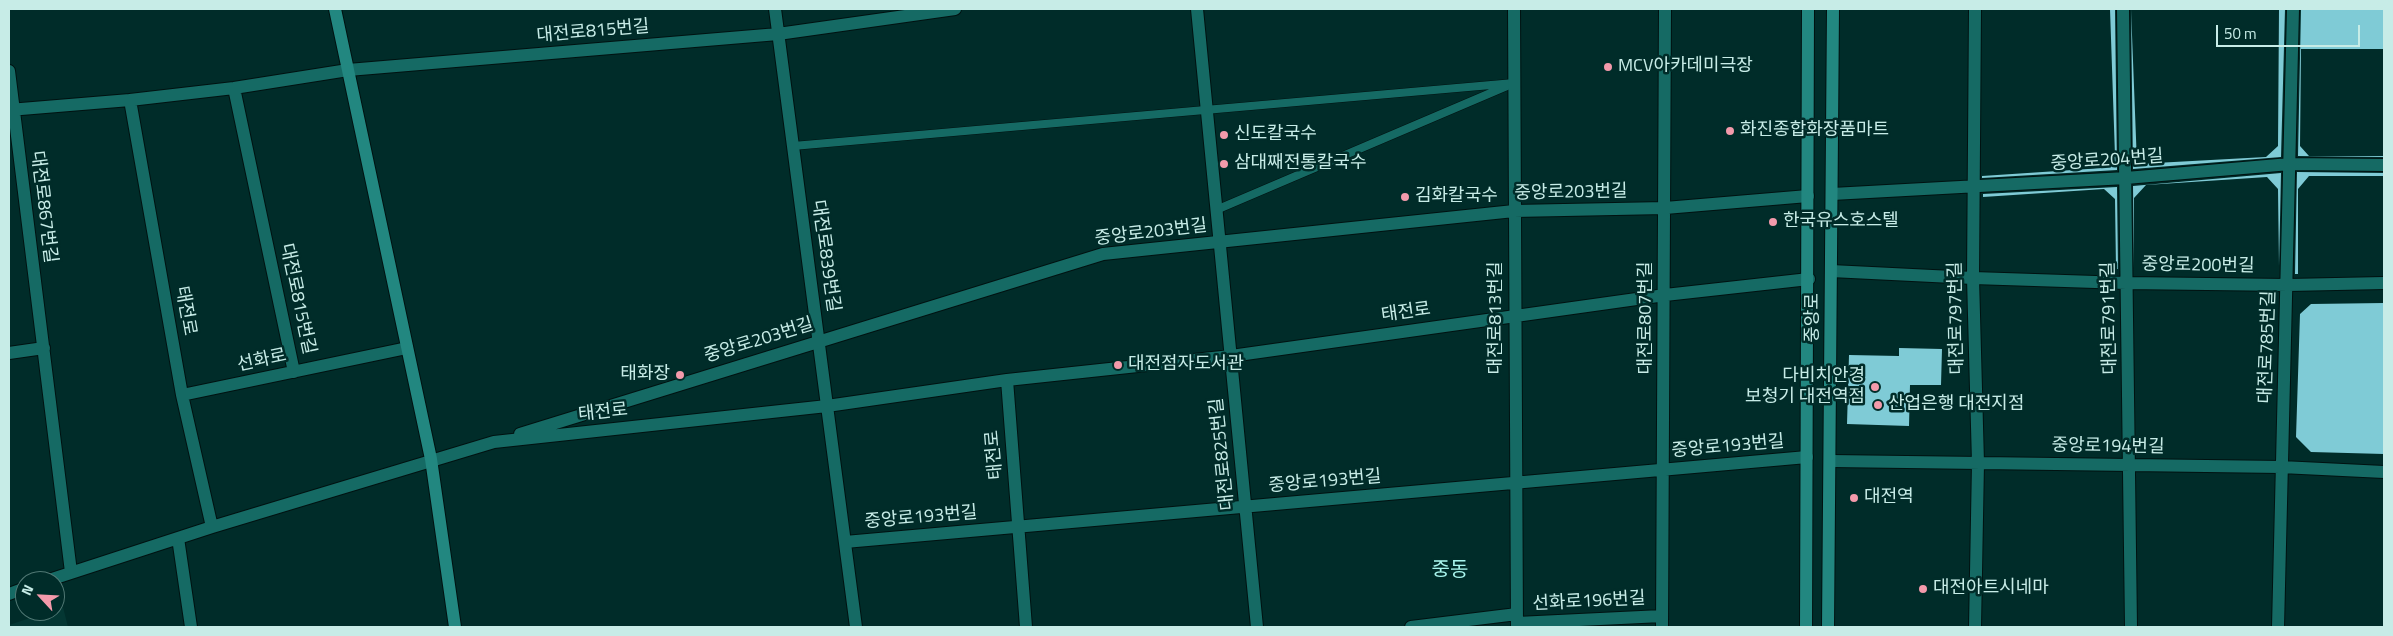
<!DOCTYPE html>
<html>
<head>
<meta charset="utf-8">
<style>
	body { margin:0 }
	#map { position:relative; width:2393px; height:636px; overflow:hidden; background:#002c29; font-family:"Titillium Web",sans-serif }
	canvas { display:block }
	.frame { position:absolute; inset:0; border:10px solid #c7ece7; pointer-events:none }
	.north { position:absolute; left:15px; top:571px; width:50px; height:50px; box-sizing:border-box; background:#002c29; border:1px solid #507975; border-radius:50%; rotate:295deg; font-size:14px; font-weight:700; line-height:20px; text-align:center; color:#c7ece7 }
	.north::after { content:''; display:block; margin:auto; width:18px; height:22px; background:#f39aab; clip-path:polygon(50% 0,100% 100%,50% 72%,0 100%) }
	.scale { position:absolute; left:2216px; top:25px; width:144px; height:22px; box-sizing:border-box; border:2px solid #c7ece7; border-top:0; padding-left:6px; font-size:15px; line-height:18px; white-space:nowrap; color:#c7ece7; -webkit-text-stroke:4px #002c29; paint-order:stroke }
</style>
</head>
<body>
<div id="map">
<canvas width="2393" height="636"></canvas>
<div class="frame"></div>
<div class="north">N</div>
<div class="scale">50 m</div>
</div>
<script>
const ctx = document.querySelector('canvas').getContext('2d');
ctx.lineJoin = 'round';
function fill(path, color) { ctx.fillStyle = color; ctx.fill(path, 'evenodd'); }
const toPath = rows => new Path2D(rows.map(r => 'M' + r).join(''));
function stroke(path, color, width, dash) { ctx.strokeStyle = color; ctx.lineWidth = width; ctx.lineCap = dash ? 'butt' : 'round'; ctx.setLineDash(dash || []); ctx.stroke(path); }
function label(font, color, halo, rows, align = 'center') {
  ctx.font = font + ' "Titillium Web","Noto Sans KR",sans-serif'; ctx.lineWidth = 5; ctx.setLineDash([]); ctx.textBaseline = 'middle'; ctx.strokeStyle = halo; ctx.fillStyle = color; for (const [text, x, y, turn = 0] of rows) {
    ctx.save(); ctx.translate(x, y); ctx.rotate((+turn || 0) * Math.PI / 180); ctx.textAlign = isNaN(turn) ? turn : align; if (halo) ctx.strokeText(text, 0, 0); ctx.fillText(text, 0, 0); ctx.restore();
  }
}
const built = toPath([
	[63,607,68,627,9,627,9,625]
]);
const building = toPath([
	[2110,9,2115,9,2117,170,1982,178,1982,176,2103,168,2115,156],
	[2131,9,2137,164,2266,157,2278,146,2279,9,2285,9,2281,157,2133,169],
	[2301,9,2384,9,2384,49,2301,49,2300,146,2309,156,2384,156,2384,157,2298,156],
	[2297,172,2384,173,2384,176,2309,176,2298,189,2298,274,2295,274],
	[2281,173,2279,266,2278,189,2267,177,2146,185,2134,198,2134,269,2133,186],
	[2117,187,2118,269,2116,269,2115,199,2104,189,1983,197,1983,194],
	[2384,303,2384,454,2311,452,2296,437,2300,314,2311,304],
	[1899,348,1942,349,1941,385,1910,385,1909,426,1847,424,1849,355,1899,356]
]);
const lane = toPath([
	[793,146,1514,83],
	[1216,210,1507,86]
]);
const street = toPath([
	[775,9,856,627],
	[1197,9,1257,627],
	[1514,9,1517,627],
	[1975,9,1973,278,1978,463,1975,627],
	[2123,9,2131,627],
	[9,71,71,572],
	[234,88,294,372],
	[130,100,182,395,212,527],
	[9,110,130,100,234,88,348,70,778,34,955,9],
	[1832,194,2126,178,2290,164,2384,165],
	[1831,271,1973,278,2126,283,2288,285,2384,283],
	[9,353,44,348],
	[1007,380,1026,627],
	[182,395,407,348],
	[520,434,1103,254,1514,211,1665,208,1808,196],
	[1831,461,2281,467,2384,472],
	[178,538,191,627],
	[845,542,1807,457],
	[46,581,212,527,494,442,827,406,1007,380,1231,356,1665,295,1809,279],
	[9,594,25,588],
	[1517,623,1662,616],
	[1411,627,1517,614],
	[1662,627,1665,9],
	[2278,627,2293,9]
]);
const secondary = toPath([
	[335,9,431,459,455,627],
	[1806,627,1808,9],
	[1828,627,1833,9]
]);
const markers = [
	[1608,67,5,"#f39aab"],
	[1730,131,5,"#f39aab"],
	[1224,135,5,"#f39aab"],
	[1224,164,5,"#f39aab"],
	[1405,197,5,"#f39aab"],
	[1773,222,5,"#f39aab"],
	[1118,365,5,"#f39aab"],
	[680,375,5,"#f39aab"],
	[1875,387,5,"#f39aab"],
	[1878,405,5,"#f39aab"],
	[1854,498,5,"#f39aab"],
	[1923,589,5,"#f39aab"]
];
const streetNames = [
	["대전로815번길",593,32,-5],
	["중앙로204번길",2107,161,-4],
	["중앙로203번길",1571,193,-1],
	["대전로867번길",43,207,83],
	["중앙로203번길",1151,233,-7],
	["대전로839번길",825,256,82],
	["중앙로200번길",2198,266,1],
	["대전로815번길",297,299,78],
	["태전로",185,311,80],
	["태전로",1406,313,-8],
	["대전로813번길",1497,318,-90],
	["대전로807번길",1647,318,-90],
	["중앙로",1814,318,-90],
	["대전로797번길",1957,318,-91],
	["대전로791번길",2110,318,-91],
	["중앙로203번길",759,341,-17],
	["대전로785번길",2268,347,-88],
	["선화로",262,361,-12],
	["태전로",603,413,-6],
	["중앙로193번길",1728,447,-5],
	["중앙로194번길",2108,447,1],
	["대전로825번길",1223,454,-96],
	["태전로",995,455,-95],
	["중앙로193번길",1325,482,-5],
	["중앙로193번길",921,518,-5],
	["선화로196번길",1589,602,-3]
];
const poiNames = [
	["MCV아카데미극장",1618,67],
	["화진종합화장품마트",1740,131],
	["신도칼국수",1234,135],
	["삼대째전통칼국수",1234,164],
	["김화칼국수",1415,197],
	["한국유스호스텔",1783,222],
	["대전점자도서관",1128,365],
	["태화장",670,375,"right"],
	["다비치안경",1865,377,"right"],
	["보청기 대전역점",1865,398,"right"],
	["산업은행 대전지점",1888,405],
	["대전역",1864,498],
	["대전아트시네마",1933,589]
];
const quarterNames = [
	["중동",1450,571]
];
fill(built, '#043733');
fill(building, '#7fcbd6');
stroke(lane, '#001211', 9);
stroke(street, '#001211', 14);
stroke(secondary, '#001211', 14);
stroke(lane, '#156a64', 8);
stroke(street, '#156a64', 12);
stroke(secondary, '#228780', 12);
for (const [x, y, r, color] of markers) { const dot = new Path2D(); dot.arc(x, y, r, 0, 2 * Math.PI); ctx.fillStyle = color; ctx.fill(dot); stroke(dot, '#002c29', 2); }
label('18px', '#c7ece7', '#002c29', streetNames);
label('18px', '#c7ece7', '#002c29', poiNames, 'left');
label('20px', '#a9f6ee', '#002c29', quarterNames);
</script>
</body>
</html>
